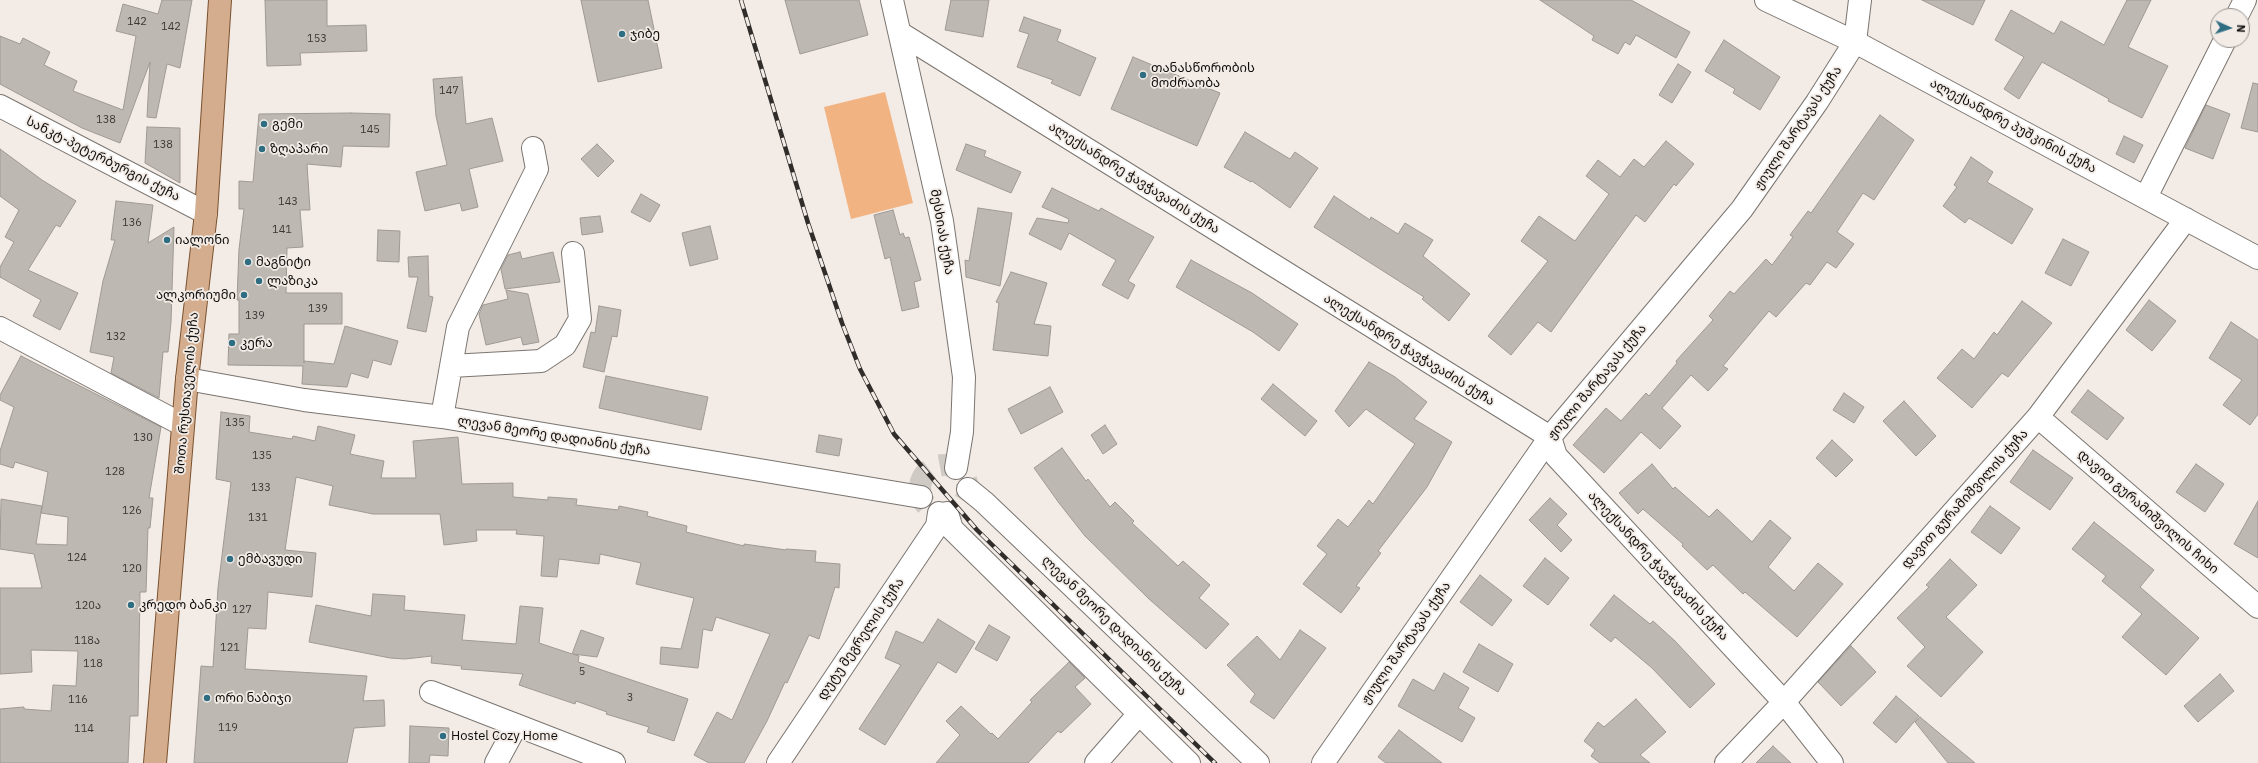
<!DOCTYPE html>
<html>
<head>
<meta charset="utf-8">
<style>
	body { margin:0 }
	#map { position:relative; width:2258px; height:763px; overflow:hidden; background:#f2ebe6; font-family:"IBM Plex Sans",sans-serif }
	canvas { display:block }
	.north { position:absolute; left:2210px; top:8px; width:40px; height:40px; box-sizing:border-box; background:#f2ebe6; border:1px solid #97928e; border-radius:50%; rotate:93deg; font-size:11px; font-weight:700; line-height:16px; text-align:center; color:#0f0d0b }
	.north::after { content:''; display:block; margin:auto; width:14px; height:18px; background:#2e6d82; clip-path:polygon(50% 0,100% 100%,50% 72%,0 100%) }
</style>
</head>
<body>
<div id="map">
<canvas width="2258" height="763"></canvas>
<div class="north">N</div>
</div>
<script>
const ctx = document.querySelector('canvas').getContext('2d');
ctx.lineJoin = 'round';
function fill(path, color) { ctx.fillStyle = color; ctx.fill(path, 'evenodd'); }
const toPath = rows => new Path2D(rows.map(r => 'M' + r).join(''));
function stroke(path, color, width, dash) { ctx.strokeStyle = color; ctx.lineWidth = width; ctx.lineCap = dash ? 'butt' : 'round'; ctx.setLineDash(dash || []); ctx.stroke(path); }
function label(font, color, halo, rows, align = 'center') {
  ctx.font = font + ' "IBM Plex Sans","Noto Sans Georgian",sans-serif'; ctx.lineWidth = 3.5; ctx.setLineDash([]); ctx.textBaseline = 'middle'; ctx.strokeStyle = halo; ctx.fillStyle = color; for (const [text, x, y, turn = 0] of rows) {
    ctx.save(); ctx.translate(x, y); ctx.rotate((+turn || 0) * Math.PI / 180); ctx.textAlign = isNaN(turn) ? turn : align; if (halo) ctx.strokeText(text, 0, 0); ctx.fillText(text, 0, 0); ctx.restore();
  }
}
const green = toPath([
	[885,92,913,203,851,219,824,107]
]);
const building = toPath([
	[162,0,192,0,180,68,167,64,156,118,147,117,150,62,120,143,82,128,0,84,0,36,20,44,23,38,50,52,44,65,77,81,73,91,123,110,136,36,116,31,123,4,158,14,162,0],
	[265,0,327,0,327,26,366,25,367,51,300,53,301,65,267,66,265,0],
	[581,0,648,0,662,68,598,82,581,0],
	[785,0,859,0,868,35,800,54,785,0],
	[951,0,989,0,983,37,945,30,951,0],
	[1540,0,1631,0,1690,32,1676,58,1636,35,1630,45,1625,42,1618,54,1592,40,1594,36,1540,0],
	[1922,0,1985,0,1973,25,1922,0],
	[2127,0,2151,0,2128,47,2168,66,2142,118,2108,101,2109,99,2042,62,2019,99,2004,89,2024,57,1995,40,2011,10,2054,34,2061,21,2104,45,2127,0],
	[1024,17,1061,30,1057,41,1096,58,1080,96,1051,83,1053,80,1017,67,1029,34,1019,31,1024,17],
	[1724,40,1780,77,1760,110,1733,93,1735,89,1705,71,1724,40],
	[1133,57,1220,93,1197,146,1111,109,1133,57],
	[1678,64,1691,72,1672,103,1659,95,1678,64],
	[462,77,466,124,492,118,503,161,469,169,478,207,462,211,460,203,425,211,416,172,447,165,436,116,433,79,462,77],
	[2253,83,2258,84,2258,132,2241,128,2253,83],
	[2206,105,2230,114,2213,159,2185,148,2206,105],
	[351,113,390,114,389,147,343,146,341,167,307,164,310,210,300,210,303,247,287,248,286,293,342,293,342,324,304,324,304,363,304,361,334,364,345,326,398,341,391,365,373,360,368,378,351,373,347,387,302,384,303,366,228,365,229,334,239,334,239,300,237,300,239,249,244,209,239,209,239,181,253,182,259,114,351,113],
	[1880,115,1914,140,1874,200,1863,193,1837,232,1854,244,1836,268,1827,262,1810,285,1806,283,1776,317,1769,311,1723,366,1728,369,1708,391,1691,375,1662,408,1681,426,1660,449,1641,432,1604,473,1573,445,1606,408,1621,421,1646,393,1649,396,1677,363,1676,361,1713,320,1709,316,1730,291,1734,294,1766,259,1772,265,1793,237,1790,235,1808,211,1811,213,1880,115],
	[147,127,180,128,180,183,145,163,147,127],
	[1245,132,1290,159,1295,152,1318,168,1290,208,1252,181,1251,182,1224,167,1245,132],
	[2124,136,2143,145,2134,163,2116,154,2124,136],
	[1666,141,1694,164,1676,186,1674,184,1645,222,1636,215,1551,332,1538,322,1511,355,1488,336,1548,261,1521,241,1539,216,1575,241,1609,194,1586,176,1598,160,1620,177,1634,159,1644,167,1666,141],
	[597,144,614,161,598,177,581,159,597,144],
	[966,144,986,151,984,156,1021,172,1011,193,956,170,966,144],
	[0,149,42,180,76,201,60,227,56,225,28,270,78,293,60,330,33,316,41,300,0,277,0,267,14,242,5,237,19,210,0,196,0,149],
	[1971,157,1993,172,1987,182,2033,209,2012,244,1969,218,1965,223,1943,206,1957,187,1954,185,1971,157],
	[1052,188,1099,211,1101,208,1154,237,1128,281,1135,285,1128,299,1102,285,1116,260,1069,233,1061,250,1029,234,1037,218,1068,223,1069,219,1042,207,1052,188],
	[641,194,660,205,650,222,631,212,641,194],
	[1334,196,1370,220,1371,217,1398,234,1405,223,1433,240,1423,256,1470,294,1449,321,1422,299,1424,297,1314,227,1334,196],
	[116,201,153,205,148,243,174,227,171,322,168,352,163,352,159,398,111,373,114,357,90,352,103,281,115,240,111,240,116,201],
	[978,208,1012,213,1000,286,966,277,965,260,969,261,978,208],
	[893,210,900,235,903,233,905,238,909,237,921,280,914,282,919,307,902,311,890,257,885,259,874,215,893,210],
	[600,216,603,232,582,235,580,218,600,216],
	[710,226,718,259,690,266,682,233,710,226],
	[378,230,400,231,399,262,377,261,378,230],
	[2063,239,2089,252,2071,286,2045,273,2063,239],
	[520,252,522,259,553,252,560,282,505,289,501,269,508,255,520,252],
	[428,256,429,296,433,297,426,332,407,328,418,277,409,277,408,257,428,256],
	[1191,260,1252,293,1298,324,1279,351,1253,332,1176,287,1191,260],
	[1011,272,1047,283,1034,324,1051,326,1048,356,993,350,999,303,996,302,1011,272],
	[506,290,528,294,539,342,523,345,521,337,486,345,479,314,483,305,508,299,506,290],
	[2149,300,2176,321,2152,351,2126,330,2149,300],
	[2022,301,2052,323,2008,377,2002,373,1972,408,1937,378,1962,349,1974,359,1994,332,1997,335,2022,301],
	[599,306,621,310,617,337,612,336,604,372,583,367,591,332,595,333,599,306],
	[2231,322,2258,340,2258,414,2250,425,2223,405,2242,380,2209,358,2231,322],
	[21,356,161,427,149,498,153,498,150,528,148,528,146,592,140,592,138,716,130,716,128,763,0,763,0,709,24,707,24,709,51,711,53,685,76,686,78,651,31,650,32,672,0,674,0,588,42,588,34,554,0,549,1,499,42,506,36,544,67,545,68,517,41,513,48,472,15,462,13,468,0,464,0,451,14,407,0,400,0,395,21,356],
	[1369,362,1395,377,1427,402,1414,419,1452,442,1427,487,1378,551,1381,553,1356,586,1360,588,1341,613,1303,584,1327,554,1317,546,1338,519,1348,527,1369,500,1373,504,1415,444,1366,409,1349,427,1335,411,1369,362],
	[606,376,708,397,701,430,599,408,606,376],
	[1273,384,1317,421,1305,436,1261,399,1273,384],
	[1050,387,1063,412,1021,434,1008,409,1050,387],
	[2088,390,2124,418,2107,440,2071,412,2088,390],
	[1844,393,1864,407,1854,423,1833,410,1844,393],
	[1904,401,1936,436,1916,456,1883,421,1904,401],
	[221,412,250,416,249,432,292,439,293,436,315,441,318,426,355,435,350,454,384,461,381,478,416,478,413,441,458,437,462,484,513,483,513,497,548,500,548,497,577,499,576,505,618,510,619,506,648,512,647,516,687,526,686,532,744,546,744,544,786,550,786,549,816,551,815,562,840,564,839,588,835,587,819,639,809,635,787,683,785,682,767,721,744,763,709,763,694,755,717,712,732,720,770,634,716,617,712,631,703,629,698,668,660,664,661,647,681,649,694,598,636,584,641,563,600,554,599,564,559,559,557,577,541,576,544,536,516,534,517,530,476,530,477,541,444,545,440,514,373,514,329,505,333,486,296,477,285,550,316,553,312,597,268,592,266,629,248,628,245,669,367,676,363,701,384,700,385,726,354,728,347,763,194,763,201,666,213,667,218,588,231,482,216,479,221,412],
	[1105,425,1117,444,1103,454,1091,435,1105,425],
	[819,435,842,439,839,456,816,452,819,435],
	[1832,440,1853,460,1836,477,1816,458,1832,440],
	[1062,448,1086,481,1088,479,1110,507,1115,502,1134,521,1132,523,1178,566,1183,561,1210,585,1199,598,1229,624,1206,649,1149,599,1085,536,1059,503,1034,468,1062,448],
	[2033,450,2073,478,2050,510,2010,482,2033,450],
	[1652,464,1673,489,1675,487,1709,517,1717,509,1752,542,1770,520,1791,538,1768,567,1794,591,1818,563,1843,584,1797,637,1745,592,1743,594,1713,565,1707,570,1682,546,1683,544,1643,509,1638,514,1619,493,1652,464],
	[2196,464,2224,484,2205,512,2176,492,2196,464],
	[1550,498,1567,514,1557,525,1572,540,1561,552,1529,520,1550,498],
	[2258,501,2258,558,2234,544,2258,501],
	[1990,506,2020,528,2001,554,1971,532,1990,506],
	[2094,522,2154,570,2140,587,2199,638,2166,675,2122,637,2142,614,2102,581,2106,576,2072,549,2094,522],
	[1545,558,1569,578,1548,605,1523,586,1545,558],
	[1950,559,1977,585,1946,617,1983,652,1941,697,1907,666,1925,647,1897,618,1929,587,1926,585,1950,559],
	[1480,575,1512,600,1492,626,1460,602,1480,575],
	[373,594,405,596,404,610,465,615,462,640,516,644,520,606,543,608,539,643,572,654,581,630,604,638,597,657,573,654,579,656,578,662,688,699,674,741,647,732,649,727,606,714,607,712,576,701,575,704,519,685,523,674,461,669,462,666,431,663,432,656,405,659,390,658,309,642,316,605,371,616,373,594],
	[1614,595,1650,624,1653,621,1675,641,1715,684,1690,708,1652,668,1615,637,1611,642,1590,625,1614,595],
	[938,619,975,642,956,673,938,662,885,745,859,729,901,665,885,658,896,631,923,643,938,619],
	[989,625,1010,637,997,661,975,649,989,625],
	[1300,630,1326,648,1274,719,1250,702,1255,694,1227,665,1257,636,1280,660,1300,630],
	[1479,644,1513,664,1498,692,1463,672,1479,644],
	[1851,646,1876,672,1841,706,1818,682,1851,646],
	[1069,662,1085,678,1075,687,1091,704,1061,733,1058,731,1028,763,936,763,960,735,946,721,961,706,991,734,992,733,998,739,1032,702,1030,700,1069,662],
	[1444,673,1469,688,1458,708,1475,718,1462,742,1398,706,1413,679,1434,691,1444,673],
	[2220,674,2234,691,2198,722,2184,706,2220,674],
	[1896,696,1919,716,1896,743,1873,723,1896,696],
	[1636,699,1666,732,1640,755,1650,763,1600,763,1591,756,1595,750,1584,741,1598,722,1604,727,1636,699],
	[1920,717,1975,763,1948,763,1915,722,1920,717],
	[410,726,449,728,448,756,430,755,429,763,409,763,410,726],
	[1399,730,1442,763,1386,763,1378,757,1399,730],
	[1773,746,1791,763,1756,763,1773,746]
]);
const minorTunnel = toPath([
	'920 489a24 24 0 1 1 48 0a24 24 0 1 1-48 0Z'
]);
const minor = toPath([
	[892,0,942,221,964,377,962,432,956,468],
	[1766,0,1859,44,2258,258],
	[2237,16,2245,0],
	[900,33,1550,437,1556,456,1784,702,1832,763],
	[0,106,206,213],
	[2146,197,2225,40],
	[0,328,183,425],
	[451,366,541,361,565,345,580,319,573,253],
	[187,379,304,400,442,417,921,497],
	[442,417,458,327,537,169,533,148],
	[2038,417,2258,607],
	[968,489,984,502,1258,763],
	[947,513,952,529,1189,763],
	[431,692,614,763],
	[496,763,516,726],
	[778,763,937,526,939,513],
	[1096,763,1138,715],
	[1323,763,1550,437,1742,209,1817,102,1855,42,1860,0],
	[1726,763,1784,702,2038,417,2186,219]
]);
const major = toPath([
	[155,763,187,379,206,213,220,0]
]);
const rail = toPath([
	[741,0,808,223,842,323,860,369,894,434,977,530,1215,763]
]);
const markers = [
	[622,34,4,"#2e6d82"],
	[1143,75,4,"#2e6d82"],
	[264,124,4,"#2e6d82"],
	[262,149,4,"#2e6d82"],
	[167,240,4,"#2e6d82"],
	[248,262,4,"#2e6d82"],
	[259,281,4,"#2e6d82"],
	[244,295,4,"#2e6d82"],
	[232,343,4,"#2e6d82"],
	[230,559,4,"#2e6d82"],
	[131,605,4,"#2e6d82"],
	[207,698,4,"#2e6d82"],
	[443,736,4,"#2e6d82"]
];
const numberNames = [
	["142",137,22],
	["142",171,27],
	["153",317,39],
	["147",449,91],
	["138",106,120],
	["145",370,130],
	["138",163,145],
	["143",288,202],
	["136",132,223],
	["141",282,230],
	["139",318,309],
	["139",255,316],
	["132",116,337],
	["135",235,423],
	["130",143,438],
	["135",262,456],
	["128",115,472],
	["133",261,488],
	["126",132,511],
	["131",258,518],
	["124",77,558],
	["120",132,569],
	["120ა",88,606],
	["127",242,610],
	["118ა",87,641],
	["121",230,648],
	["118",93,664],
	["5",582,672],
	["3",630,698],
	["116",78,700],
	["119",228,728],
	["114",84,729]
];
const poiNames = [
	["ჯიბე",630,34],
	["თანასწორობის",1151,68],
	["მოძრაობა",1151,83],
	["გემი",272,124],
	["ზღაპარი",270,149],
	["იალონი",175,240],
	["მაგნიტი",256,262],
	["ლაზიკა",267,281],
	["ალკორიუმი",236,295,"right"],
	["კერა",240,343],
	["ემბავუდი",238,559],
	["კრედო ბანკი",139,605],
	["ორი ნაბიჯი",215,698],
	["Hostel Cozy Home",451,736]
];
const streetNames = [
	["ალექსანდრე პუშკინის ქუჩა",2013,126,28],
	["ჟიული შარტავას ქუჩა",1798,128,-56],
	["სანკტ-პეტერბურგის ქუჩა",103,159,27],
	["ალექსანდრე ჭავჭავაძის ქუჩა",1134,178,32],
	["მესხიას ქუჩა",942,232,80],
	["ალექსანდრე ჭავჭავაძის ქუჩა",1409,350,32],
	["ჟიული შარტავას ქუჩა",1597,382,-50],
	["შოთა რუსთაველის ქუჩა",187,393,-85],
	["ლევან მეორე დადიანის ქუჩა",554,436,9],
	["დავით გურამიშვილის ქუჩა",1965,499,-48],
	["დავით გურამიშვილის ჩიხი",2148,512,41],
	["ალექსანდრე ჭავჭავაძის ქუჩა",1658,566,47],
	["ლევან მეორე დადიანის ქუჩა",1114,626,44],
	["დუტუ მეგრელის ქუჩა",861,639,-56],
	["ჟიული შარტავას ქუჩა",1406,643,-55]
];
fill(green, '#f2b382');
fill(building, '#beb8b3');
stroke(building, '#9f9994', 1);
stroke(minorTunnel, '#d0cac5', 22, [22, 11]);
stroke(minor, '#7b7570', 24);
stroke(major, '#7b512e', 24);
stroke(minor, '#fff', 22);
stroke(major, '#d3ad8d', 22);
stroke(rail, '#302d2b', 4.5);
stroke(rail, '#f2ebe6', 3, [9]);
for (const [x, y, r, color] of markers) { const dot = new Path2D(); dot.arc(x, y, r, 0, 2 * Math.PI); ctx.fillStyle = color; ctx.fill(dot); stroke(dot, '#f2ebe6', 1.5); }
label('11px', '#3b3835', null, numberNames);
label('13px', '#0f0d0b', '#f2ebe6', poiNames, 'left');
label('13px', '#0f0d0b', '#f2ebe6', streetNames);
</script>
</body>
</html>
